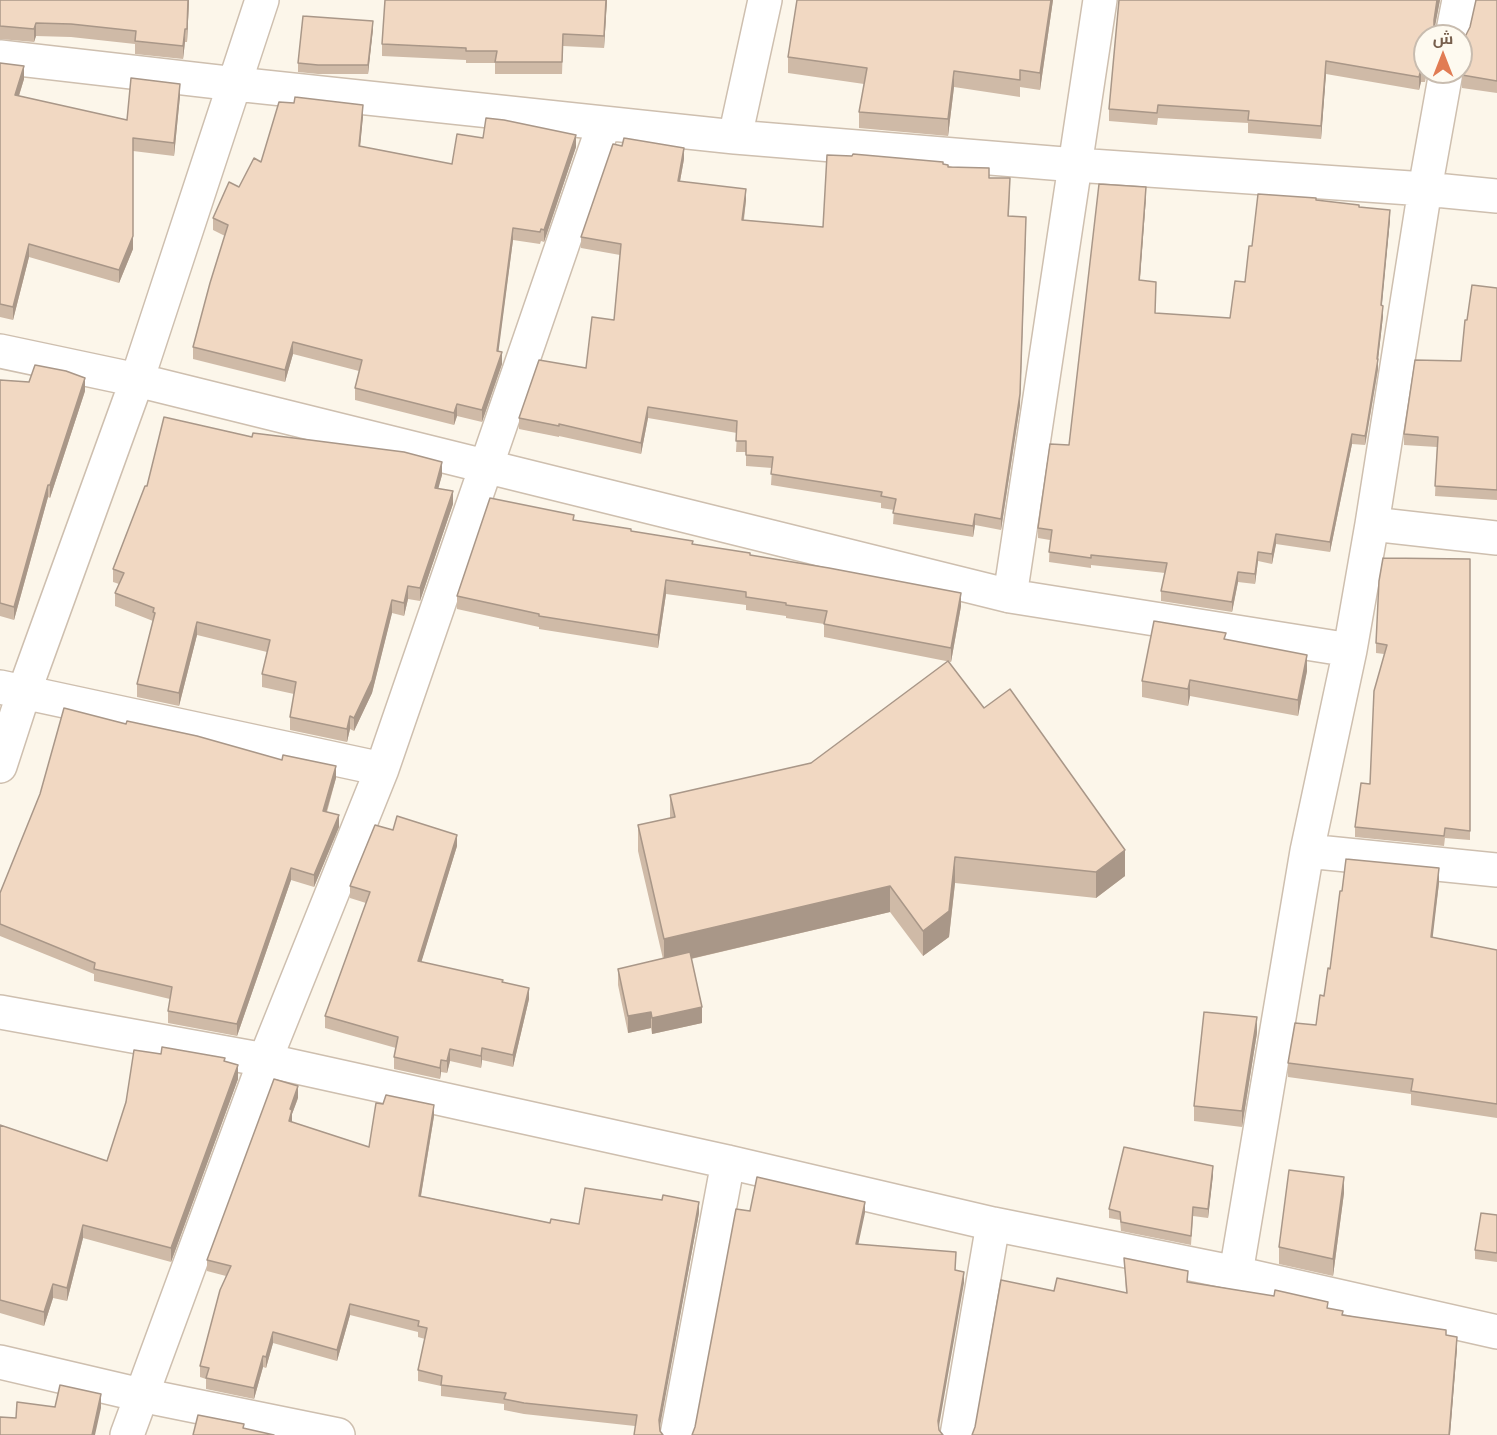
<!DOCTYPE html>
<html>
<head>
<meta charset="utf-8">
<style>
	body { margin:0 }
	#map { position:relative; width:1497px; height:1435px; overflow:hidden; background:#fcf6ea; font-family:"Titillium Web",Cairo,sans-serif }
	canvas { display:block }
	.north { position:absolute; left:1413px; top:24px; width:60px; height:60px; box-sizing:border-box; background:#fefaf0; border:2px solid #c8bcaf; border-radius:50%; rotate:0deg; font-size:16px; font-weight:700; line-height:24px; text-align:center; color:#775f4d }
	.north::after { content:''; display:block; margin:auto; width:21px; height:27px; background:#e17c54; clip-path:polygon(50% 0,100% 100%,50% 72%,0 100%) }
</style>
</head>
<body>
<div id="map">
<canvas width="1497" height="1435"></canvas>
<div class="north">ش</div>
</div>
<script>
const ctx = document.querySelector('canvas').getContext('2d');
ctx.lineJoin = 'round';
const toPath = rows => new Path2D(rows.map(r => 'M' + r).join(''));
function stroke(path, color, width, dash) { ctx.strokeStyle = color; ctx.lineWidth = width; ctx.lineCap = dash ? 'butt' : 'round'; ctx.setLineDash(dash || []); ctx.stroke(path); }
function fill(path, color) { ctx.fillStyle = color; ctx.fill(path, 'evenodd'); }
const minor = toPath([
	[1452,36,1459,0],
	[0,57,236,84,735,137,1076,165,1425,189,1497,196],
	[735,137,765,0],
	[0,351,137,380,1010,596,1350,650],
	[1372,524,1497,538],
	[1010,596,1100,0],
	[0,687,382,769],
	[0,766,24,692,137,380,262,0],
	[1307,851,1497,870],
	[0,1012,265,1060,728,1162,993,1224,1236,1273,1497,1332],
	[1236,1273,1307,851,1350,650,1372,524,1425,189,1446,72],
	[0,1362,141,1395,338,1435],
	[127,1435,265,1060,382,769,604,124],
	[677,1435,728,1162],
	[957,1435,993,1224]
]);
const wall = toPath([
	[0,0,189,0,187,42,185,42,183,59,135,54,135,44,71,37,36,36,34,42,0,39],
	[607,0,604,48,563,46,562,74,495,74,495,63,466,63,466,60,382,56,382,44],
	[797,0,1053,0,1040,90,1020,87,1020,97,954,87,948,136,859,128,859,112,864,84,788,73,788,57],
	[1119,0,1440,0,1434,29,1425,36,1425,72,1427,72,1425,82,1421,82,1419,90,1326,74,1321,139,1248,133,1248,123,1158,118,1157,125,1109,121,1109,109],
	[1497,0,1497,93,1462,88,1462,75,1464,66,1461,62,1461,39,1466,35,1470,27],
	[373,29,368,74,318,74,298,72,298,63],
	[0,63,24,79,19,96,127,120,180,96,174,156,133,151,133,249,119,283,29,257,13,320,0,317],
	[363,116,360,146,452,164,483,138,576,147,544,242,541,241,540,244,513,240,498,351,502,364,482,422,457,416,454,425,355,400,355,388,359,371,293,354,285,382,193,359,193,347,225,236,213,230,213,218,261,162],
	[684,159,680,181,746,200,744,220,823,227,943,164,989,178,1010,189,1009,216,1020,405,1001,530,975,525,973,537,893,524,894,510,881,508,881,503,771,485,772,468,746,466,746,452,736,452,737,433,648,418,641,454,559,436,559,437,519,429,519,418,586,368,614,320,620,255,581,248,581,237],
	[1146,197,1140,280,1155,313,1230,318,1245,282,1252,246,1316,200,1359,207,1390,220,1381,306,1383,316,1378,360,1378,369,1366,441,1365,445,1352,444,1330,552,1276,544,1272,564,1258,561,1255,584,1238,582,1232,612,1161,601,1161,591,1165,573,1091,565,1091,568,1049,562,1050,540,1038,538,1038,528,1069,445],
	[1497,288,1497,500,1435,496,1437,447,1404,445,1404,434,1461,361,1467,320],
	[0,380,85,391,50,498,48,497,14,620,0,616],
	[252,437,442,475,438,488,453,504,420,601,408,599,404,616,392,613,372,693,354,731,350,729,347,742,290,730,290,717,294,694,262,687,262,674,267,652,197,635,179,706,137,697,137,684,153,621,115,606,115,593,119,584,113,582,113,569,147,486],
	[574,520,750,556,961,606,951,662,824,637,824,624,786,618,786,616,746,610,746,605,666,594,658,648,539,629,539,627,457,609,457,596],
	[1470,559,1470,840,1445,838,1444,846,1355,837,1355,827,1370,784,1384,654,1376,653,1376,643],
	[1226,640,1307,671,1298,716,1190,696,1188,706,1142,697,1142,681],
	[984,708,1125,876,1096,898,955,883,949,937,923,956,890,912,691,959,702,1023,652,1034,651,1028,628,1033,618,985,618,969,663,959,638,851,638,825,670,818,670,795,811,763],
	[336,778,327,812,339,827,314,887,291,880,237,1036,168,1023,168,1011,170,999,94,981,94,974,0,936,0,893],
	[457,846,421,962,503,982,529,999,513,1067,482,1060,481,1068,450,1061,447,1073,441,1072,440,1079,394,1069,394,1057,396,1048,325,1028,325,1016,366,903,350,898,350,886],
	[1439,883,1432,937,1497,950,1497,1118,1411,1105,1411,1094,1288,1077,1288,1063,1316,1025,1330,969,1342,891],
	[1257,1033,1242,1127,1194,1121,1194,1106],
	[161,1054,225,1061,238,1079,171,1262,83,1238,67,1301,53,1298,44,1326,0,1313,0,1125,107,1161],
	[298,1098,292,1114,292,1122,369,1147,434,1116,421,1196,550,1223,579,1224,699,1213,659,1428,635,1426,524,1414,504,1410,504,1404,441,1396,441,1386,418,1381,418,1370,425,1339,418,1337,418,1332,350,1315,337,1361,273,1343,266,1368,263,1367,254,1399,206,1389,206,1379,200,1377,200,1366,226,1276,207,1271,207,1260],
	[1213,1175,1208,1218,1193,1216,1191,1245,1121,1231,1120,1220,1109,1218,1109,1209],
	[1344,1193,1333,1276,1279,1264,1279,1247],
	[1497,1215,1497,1262,1475,1259,1475,1250],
	[1124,1258,1188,1282,1328,1308,1343,1316,1446,1335,1457,1348,1450,1435,972,1435,1054,1291,1126,1292]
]);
const shadedWall = toPath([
	[188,0,189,0,187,42,187,29],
	[606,0,607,0,604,48,604,36],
	[1051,0,1053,0,1040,90,1040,73],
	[1437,0,1440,0,1434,32,1434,20],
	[373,21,373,29,368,74,368,65],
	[36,23,36,36,34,42,34,29],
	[185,29,185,42,183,59,183,46],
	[1326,61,1326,74,1321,139,1321,126],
	[24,66,24,79,15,108,15,95],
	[1421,69,1421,82,1419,90,1419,77],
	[954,71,954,87,948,136,948,119],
	[180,84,180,96,174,156,174,143],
	[363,105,363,116,359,158,359,146],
	[576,135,576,147,544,242,544,230],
	[684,148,684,159,678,192,678,181],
	[1146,187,1146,197,1139,290,1139,280],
	[746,189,746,200,742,231,742,220],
	[1390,210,1390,220,1381,315,1381,305],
	[513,228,513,240,497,363,497,351],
	[1026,228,1020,405,1001,530,1001,519],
	[133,236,133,249,119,283,119,270],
	[29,244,29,257,13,320,13,307],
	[1383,306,1383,316,1378,360,1378,369,1365,445,1365,436,1377,359],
	[293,342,293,354,285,382,285,370],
	[502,352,502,364,482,422,482,410],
	[85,378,85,391,50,498,50,485],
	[457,404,457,416,454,425,454,413],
	[648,407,648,418,641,454,641,443],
	[1352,434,1352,444,1330,552,1330,542],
	[442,462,442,475,435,501,435,488],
	[48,485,48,497,14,620,14,607],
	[453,491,453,504,420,601,420,588],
	[975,514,975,525,973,537,973,526],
	[1276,534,1276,544,1272,564,1272,554],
	[1258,552,1258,561,1255,584,1255,574],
	[1238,572,1238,582,1232,612,1232,602],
	[666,580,666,594,658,648,658,635],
	[408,586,408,599,404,616,404,603],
	[961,593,961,606,951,662,951,648],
	[392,600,392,613,372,693,354,731,354,718],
	[197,622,197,635,179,706,179,693],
	[1307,655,1307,671,1298,716,1298,700],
	[1190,680,1190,696,1188,706,1188,689],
	[350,716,350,729,347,742,347,729],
	[336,766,336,778,323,823,323,811],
	[339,815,339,827,314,887,314,875],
	[457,835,457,846,418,973,418,961],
	[1125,850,1125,876,1096,898,1096,872],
	[955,857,955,883,949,937,923,956,923,931],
	[291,868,291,880,237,1036,237,1024],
	[1439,868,1439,883,1431,952,1431,937],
	[890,886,890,912,664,965,664,939],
	[529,988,529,999,513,1067,513,1055],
	[702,1007,702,1023,652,1034,652,1018],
	[651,1012,651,1028,628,1033,628,1016],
	[1257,1017,1257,1033,1242,1127,1242,1111],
	[482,1048,482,1060,481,1068,481,1056],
	[450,1049,450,1061,447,1073,447,1061],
	[441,1060,441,1072,440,1079,440,1068],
	[238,1065,238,1079,171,1262,171,1248],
	[298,1086,298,1098,292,1114,292,1121,289,1132,290,1109],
	[434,1105,434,1116,419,1207,419,1196],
	[1213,1166,1213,1175,1208,1218,1208,1209],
	[1344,1177,1344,1193,1333,1276,1333,1259],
	[699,1202,699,1213,659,1432,659,1420],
	[865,1202,865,1213,856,1255,856,1244],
	[83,1225,83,1238,67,1301,67,1288],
	[964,1272,964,1283,938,1432,938,1421],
	[53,1284,53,1298,44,1326,44,1312],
	[350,1304,350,1315,337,1361,337,1350],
	[273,1332,273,1343,266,1368,266,1357],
	[1457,1337,1457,1348,1450,1435,1449,1435],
	[263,1356,263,1367,254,1399,254,1388],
	[101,1394,101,1408,95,1435,92,1435]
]);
const building = toPath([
	[0,0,188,0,187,29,185,29,183,46,135,41,136,31,71,24,36,23,34,29,0,26,0,0],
	[385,0,606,0,604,36,563,34,562,62,495,62,497,51,466,51,466,48,382,44,385,0],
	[797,0,1051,0,1040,73,1020,70,1020,80,954,71,948,119,859,112,867,68,788,57,797,0],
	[1119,0,1437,0,1434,20,1434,29,1439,36,1425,36,1425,70,1421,69,1419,77,1326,61,1321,126,1248,120,1249,111,1158,105,1157,113,1109,109,1119,0],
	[1476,0,1497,0,1497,81,1462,75,1464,63,1464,54,1461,49,1461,39,1466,35,1470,27,1476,0],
	[303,16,373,21,368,65,318,65,298,63,303,16],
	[0,63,24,66,15,95,127,120,131,78,180,84,174,143,133,138,133,236,119,270,29,244,13,307,0,304,0,63],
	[295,97,363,105,359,146,452,164,457,134,483,138,486,118,504,120,576,135,544,230,541,229,540,232,513,228,497,351,502,352,482,410,457,404,454,413,355,388,362,360,293,342,285,370,193,347,210,283,228,225,213,218,229,182,239,187,254,158,261,162,279,102,294,103,295,97],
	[624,138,684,148,678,181,746,189,742,220,823,227,827,155,852,156,853,154,943,162,943,164,948,165,948,167,989,168,989,178,1010,178,1008,216,1026,217,1020,394,1001,519,975,514,973,526,893,513,896,499,881,496,882,492,771,474,773,457,746,455,746,441,736,441,737,421,648,407,641,443,559,424,559,426,519,418,539,360,586,368,592,317,614,320,621,244,581,237,613,144,622,146,624,138],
	[1099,184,1146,187,1139,280,1156,282,1155,313,1230,318,1235,281,1245,282,1249,246,1252,246,1258,194,1316,198,1316,200,1359,205,1359,207,1390,210,1381,305,1383,306,1377,359,1378,359,1366,432,1365,436,1352,434,1330,542,1276,534,1272,554,1258,552,1255,574,1238,572,1232,602,1161,591,1167,563,1091,555,1091,558,1049,552,1052,530,1038,528,1050,444,1069,445,1099,184],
	[1472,285,1497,288,1497,490,1435,486,1438,437,1404,434,1415,360,1461,361,1465,320,1467,320,1472,285],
	[35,365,66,371,85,378,50,485,48,485,14,607,0,603,0,380,29,382,35,365],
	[164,417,252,437,253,433,310,440,404,452,442,462,435,488,453,491,420,588,408,586,404,603,392,600,372,680,354,718,350,716,347,729,290,717,296,682,262,674,270,640,197,622,179,693,137,684,155,613,153,612,154,608,115,593,124,573,113,569,145,486,147,486,164,417],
	[490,498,574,515,573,520,631,529,631,531,693,541,692,544,750,553,750,555,829,568,961,593,951,648,824,624,827,611,786,605,786,603,746,597,746,592,666,580,658,635,539,616,539,614,457,596,490,498],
	[1383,558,1470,559,1470,831,1445,828,1444,836,1355,827,1361,783,1370,784,1374,691,1387,645,1376,643,1379,581,1383,558],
	[1154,621,1226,633,1224,639,1307,655,1298,700,1190,680,1188,689,1142,681,1154,621],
	[948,661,984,708,1010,689,1125,850,1096,872,955,857,949,911,923,931,890,886,664,939,638,825,675,817,670,795,811,763,948,661],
	[64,708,126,724,127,721,197,736,282,760,283,755,336,766,323,811,339,815,314,875,291,868,237,1024,168,1011,172,987,94,969,95,963,0,924,0,893,40,794,64,708],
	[397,816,457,835,418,961,503,980,502,982,529,988,513,1055,482,1048,481,1056,450,1049,447,1061,441,1060,440,1068,394,1057,398,1037,325,1016,370,892,350,886,375,825,393,830,397,816],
	[1346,859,1439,868,1431,937,1497,950,1497,1104,1411,1091,1413,1079,1288,1063,1295,1023,1316,1025,1320,995,1324,996,1328,968,1330,969,1340,891,1342,891,1346,859],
	[690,952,702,1007,652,1018,651,1012,628,1016,618,969,690,952],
	[1204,1012,1257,1017,1242,1111,1194,1106,1204,1012],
	[162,1047,225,1058,224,1061,238,1065,171,1248,83,1225,67,1288,53,1284,44,1312,0,1300,0,1125,107,1161,126,1102,134,1050,161,1054,162,1047],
	[274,1079,298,1086,290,1109,292,1110,289,1121,369,1147,376,1103,383,1104,386,1095,434,1105,419,1196,550,1223,551,1219,579,1224,585,1188,662,1200,663,1195,699,1202,659,1420,660,1431,663,1435,634,1435,637,1415,524,1403,504,1399,506,1393,441,1385,442,1376,418,1370,427,1328,418,1326,419,1321,350,1304,337,1350,273,1332,266,1357,263,1356,254,1388,206,1378,209,1368,200,1366,220,1290,231,1266,207,1260,274,1079],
	[1124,1147,1213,1166,1208,1209,1193,1207,1191,1236,1121,1222,1120,1212,1109,1209,1124,1147],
	[1289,1170,1344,1177,1333,1259,1279,1247,1289,1170],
	[757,1177,865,1202,856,1244,956,1252,955,1270,964,1272,938,1421,939,1430,943,1435,692,1435,695,1427,736,1209,750,1211,757,1177],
	[1481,1213,1497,1215,1497,1253,1475,1250,1481,1213],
	[1124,1258,1188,1271,1187,1282,1274,1296,1275,1290,1328,1302,1327,1308,1343,1311,1342,1315,1446,1330,1446,1335,1457,1337,1449,1435,972,1435,975,1427,1001,1280,1054,1291,1057,1278,1127,1293,1124,1258],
	[60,1385,101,1394,92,1435,0,1435,0,1417,16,1418,17,1402,55,1407,60,1385],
	[198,1415,244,1424,243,1428,274,1435,193,1435,198,1415]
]);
stroke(minor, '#cebfaf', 36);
stroke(minor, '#fff', 33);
fill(wall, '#cfbaa7');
fill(shadedWall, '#a99788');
fill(building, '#f1d8c2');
stroke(building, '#a99788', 1.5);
</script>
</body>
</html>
